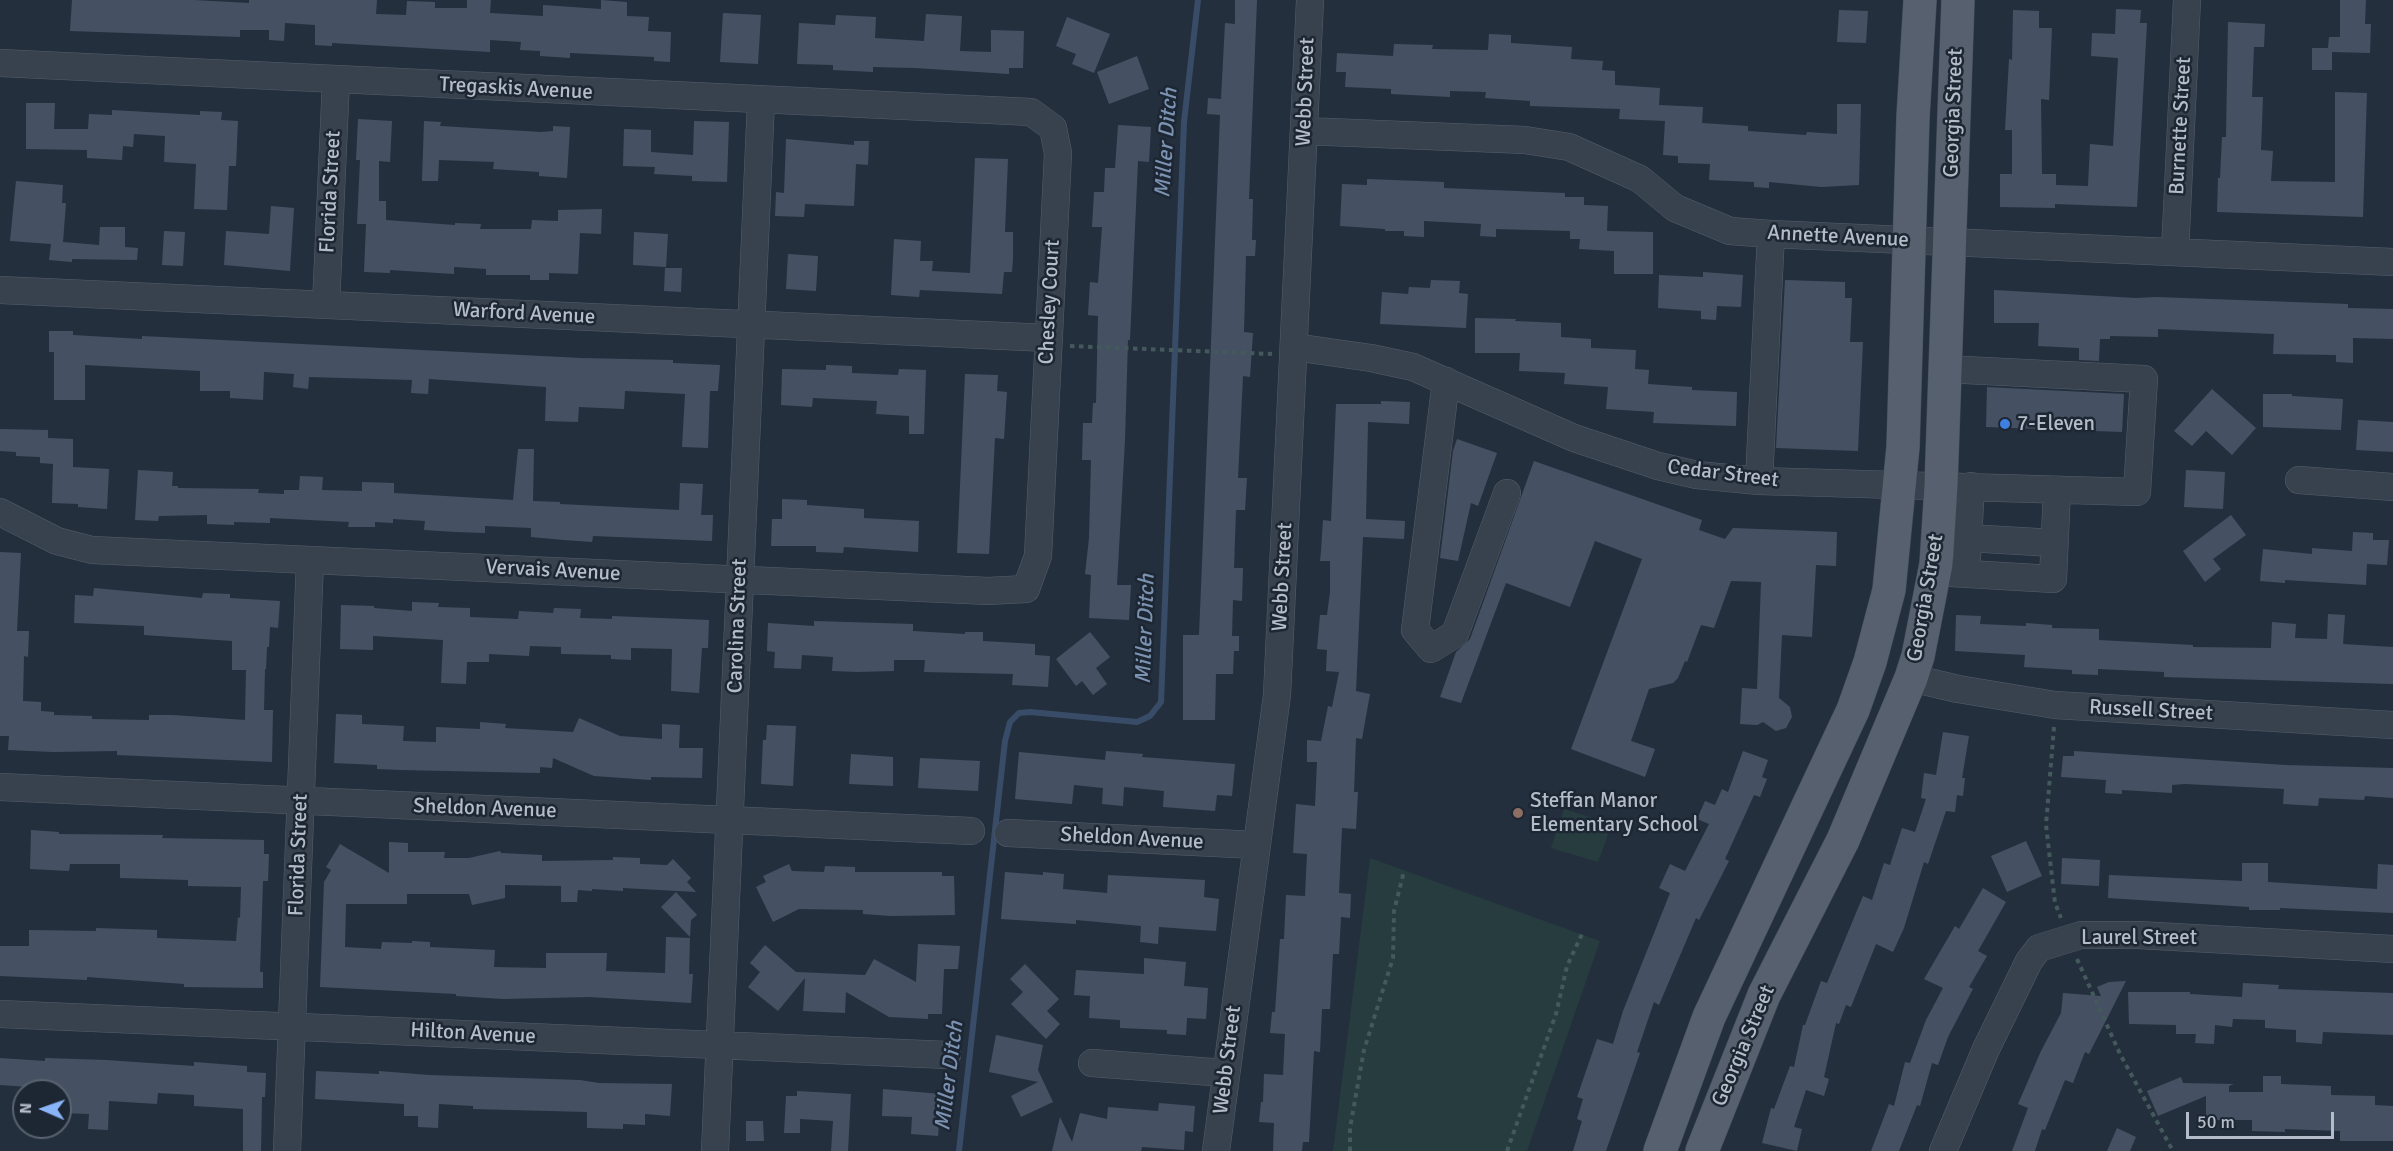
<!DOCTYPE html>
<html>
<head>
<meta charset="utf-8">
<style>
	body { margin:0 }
	#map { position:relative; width:2393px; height:1151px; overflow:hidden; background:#242f3e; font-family:Signika,sans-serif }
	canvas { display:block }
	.north { position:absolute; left:12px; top:1079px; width:60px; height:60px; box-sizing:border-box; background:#1d2633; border:2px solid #59626f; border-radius:50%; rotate:272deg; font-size:16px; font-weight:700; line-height:24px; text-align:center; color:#b4bcc9 }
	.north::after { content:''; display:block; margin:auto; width:21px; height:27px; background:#8ab4f8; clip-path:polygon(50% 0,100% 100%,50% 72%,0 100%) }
	.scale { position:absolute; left:2186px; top:1112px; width:148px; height:27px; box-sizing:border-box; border:3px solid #b4bcc9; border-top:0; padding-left:8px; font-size:18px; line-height:21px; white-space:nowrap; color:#b4bcc9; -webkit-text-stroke:4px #1d2633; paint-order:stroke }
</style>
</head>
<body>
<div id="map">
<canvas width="2393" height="1151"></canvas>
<div class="north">N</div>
<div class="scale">50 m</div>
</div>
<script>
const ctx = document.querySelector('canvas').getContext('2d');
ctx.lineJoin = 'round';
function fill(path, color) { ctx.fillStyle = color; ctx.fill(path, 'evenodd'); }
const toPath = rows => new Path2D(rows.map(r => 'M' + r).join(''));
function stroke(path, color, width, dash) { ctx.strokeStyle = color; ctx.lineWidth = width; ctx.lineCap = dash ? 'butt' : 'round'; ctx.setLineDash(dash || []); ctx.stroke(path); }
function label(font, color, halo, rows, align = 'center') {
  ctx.font = font + ' Signika,sans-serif'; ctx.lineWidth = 5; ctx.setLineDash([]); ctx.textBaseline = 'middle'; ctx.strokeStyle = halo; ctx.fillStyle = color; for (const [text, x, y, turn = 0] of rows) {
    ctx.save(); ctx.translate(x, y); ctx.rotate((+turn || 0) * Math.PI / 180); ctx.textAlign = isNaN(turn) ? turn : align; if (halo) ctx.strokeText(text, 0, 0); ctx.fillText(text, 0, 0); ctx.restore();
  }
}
const green = toPath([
	[1564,809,1612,824,1598,862,1551,848],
	[1370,858,1600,941,1527,1151,1333,1151]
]);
const stream = toPath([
	[959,1151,1005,741,1010,722,1019,713,1030,712,1137,722,1150,716,1161,702,1184,122,1198,0]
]);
const building = toPath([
	[72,0,194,0,249,3,249,0,377,0,376,14,406,15,407,1,435,2,435,8,467,8,467,0,491,0,490,13,543,16,543,5,601,9,601,0,627,2,627,16,649,17,648,31,671,32,670,62,654,61,654,57,570,53,570,58,540,56,540,51,520,50,521,42,490,40,490,52,332,43,332,46,315,45,315,25,285,23,284,41,269,40,269,30,240,30,240,37,70,31],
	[1235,0,1257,0,1249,199,1253,199,1252,240,1256,240,1255,256,1246,256,1244,332,1253,333,1250,377,1243,376,1238,478,1247,478,1245,510,1236,510,1234,568,1243,568,1242,601,1233,600,1232,636,1239,636,1239,651,1234,651,1233,674,1216,674,1215,720,1183,720,1183,635,1199,635,1207,443,1220,115,1207,114,1208,98,1221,99,1225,23,1235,24],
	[2340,0,2366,0,2365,24,2371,24,2370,53,2332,52,2332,70,2312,70,2312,48,2328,48,2329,37,2340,37],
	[2116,9,2141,10,2140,23,2147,23,2137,207,2055,204,2055,208,2000,207,2000,174,2012,174,2012,130,2005,130,2009,59,2012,60,2013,10,2039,11,2039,28,2052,28,2049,100,2041,99,2042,174,2056,174,2056,185,2088,186,2090,144,2113,146,2118,58,2091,56,2092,33,2115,34],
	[1839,10,1868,11,1866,43,1837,42],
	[723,13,761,15,758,64,720,62],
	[926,14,962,16,960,51,991,52,991,30,1024,31,1023,68,1009,68,1009,74,915,68,873,67,873,72,833,70,833,65,797,64,799,23,835,25,836,15,876,17,875,38,924,41],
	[1067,17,1110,34,1094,73,1072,64,1076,54,1056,46],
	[2228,22,2265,24,2264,47,2254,47,2252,97,2263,97,2261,150,2273,151,2271,181,2335,182,2335,92,2367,93,2363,217,2217,212,2218,178,2220,178,2222,137,2226,137],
	[1489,34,1511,35,1511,43,1572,47,1571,59,1603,61,1602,70,1615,71,1615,85,1660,88,1659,105,1703,107,1702,123,1748,126,1748,131,1806,135,1807,132,1837,134,1837,104,1861,104,1859,185,1821,187,1769,182,1769,188,1754,187,1754,182,1709,180,1710,164,1678,163,1678,156,1663,155,1665,121,1619,119,1620,109,1530,106,1530,101,1485,98,1486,92,1450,91,1450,97,1391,94,1391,89,1345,87,1346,72,1336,72,1337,53,1393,56,1394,44,1433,45,1432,49,1488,50],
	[1137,56,1149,89,1109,104,1097,72],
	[26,103,55,103,54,129,88,129,89,114,112,115,112,110,200,115,200,111,222,112,221,120,238,121,236,166,229,166,227,210,194,209,196,164,164,162,165,136,134,134,133,147,123,146,122,160,87,158,87,150,26,149],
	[358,119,392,121,390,162,379,161,379,201,386,201,386,220,455,225,455,223,481,224,480,229,531,229,532,220,558,221,558,210,602,209,601,234,580,233,578,274,549,273,549,280,530,280,530,275,486,275,486,269,454,267,454,274,390,270,390,273,364,272,366,224,357,224,360,160,356,160],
	[424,121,441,122,440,126,541,132,553,131,553,126,570,127,567,178,539,176,539,172,493,169,494,162,439,160,438,181,422,181],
	[694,121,729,122,727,182,692,181,692,176,654,174,655,167,623,166,624,129,651,130,651,152,693,155],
	[1118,125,1151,127,1149,162,1138,161,1130,340,1128,340,1125,440,1117,585,1131,585,1129,620,1089,618,1091,575,1085,574,1089,538,1091,460,1082,460,1083,423,1092,423,1093,403,1096,403,1098,316,1088,315,1090,282,1098,283,1102,227,1092,227,1094,192,1104,192,1105,168,1115,168],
	[786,139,854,145,854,141,869,141,868,165,856,164,854,206,805,204,804,217,775,216,776,192,784,193],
	[975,158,1008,159,1005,232,1013,232,1013,259,1012,272,1004,272,1002,294,920,290,919,297,891,295,894,239,921,241,920,261,933,261,932,271,970,273],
	[1367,179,1444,182,1444,188,1565,193,1565,197,1584,197,1584,205,1608,206,1607,231,1653,232,1653,274,1614,274,1614,251,1579,249,1580,239,1570,239,1570,231,1496,229,1496,237,1480,236,1481,224,1424,221,1424,237,1404,236,1404,231,1385,231,1385,229,1340,226,1342,184,1367,185],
	[16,181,63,185,62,203,66,203,63,242,99,245,100,227,125,227,125,247,138,248,137,260,72,259,72,262,49,260,51,244,10,241],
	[271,206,294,208,290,271,224,265,226,231,269,234],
	[164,231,185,232,183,266,162,265],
	[634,232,668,234,666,267,633,265],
	[788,254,818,256,816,291,786,289],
	[665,268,682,268,681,292,664,291],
	[1703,272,1743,275,1741,307,1717,306,1716,320,1701,319,1701,311,1658,308,1659,275,1703,277],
	[1431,280,1460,281,1459,293,1468,294,1466,328,1380,324,1382,292,1408,294,1409,287,1430,288],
	[1785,280,1845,282,1845,298,1852,298,1850,342,1863,342,1858,451,1776,448],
	[1994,290,2136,298,2156,297,2348,304,2348,308,2393,309,2393,339,2353,338,2353,363,2336,362,2336,355,2273,354,2274,334,2158,329,2158,337,2110,336,2110,339,2100,339,2099,361,2079,360,2079,348,2038,346,2039,323,1994,323],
	[1475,318,1516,319,1515,321,1561,323,1561,337,1591,339,1591,348,1636,350,1635,369,1649,370,1648,384,1692,387,1692,390,1737,392,1736,426,1653,423,1654,412,1606,409,1608,387,1564,384,1565,373,1519,371,1520,353,1475,353],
	[49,331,73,331,73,335,142,339,142,336,581,358,673,360,673,363,720,365,718,391,710,391,708,448,682,447,685,394,625,391,624,409,579,407,578,422,545,421,546,387,429,379,428,394,411,393,412,380,309,377,308,389,293,387,294,374,264,372,263,400,230,398,230,391,200,391,200,371,85,365,85,400,54,400,54,352,49,352],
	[826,365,852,366,852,373,898,375,899,369,926,370,924,434,909,434,909,416,876,414,877,401,813,398,812,407,781,405,782,369,826,370],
	[965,374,998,375,997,391,1007,392,1004,439,995,438,989,554,957,553],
	[1987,387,2124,394,2122,432,1986,427],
	[2212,389,2256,428,2232,455,2206,431,2192,446,2174,431],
	[2263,394,2292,394,2292,396,2343,399,2341,430,2263,427],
	[1381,401,1410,402,1409,424,1368,422,1366,519,1405,521,1404,539,1363,537,1356,691,1370,694,1362,739,1356,738,1354,792,1358,792,1356,829,1342,828,1339,893,1351,894,1350,918,1341,917,1339,954,1333,954,1330,1009,1322,1009,1320,1052,1314,1051,1309,1142,1303,1142,1302,1151,1273,1151,1274,1123,1259,1122,1261,1102,1263,1102,1264,1074,1283,1075,1285,1034,1270,1033,1272,1012,1275,1012,1280,939,1284,939,1286,895,1305,896,1307,854,1293,853,1296,804,1315,806,1317,762,1307,762,1307,740,1321,741,1328,706,1332,707,1339,672,1326,671,1327,650,1317,649,1320,615,1327,615,1330,592,1330,561,1320,561,1321,551,1323,520,1331,521,1336,404,1381,404],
	[2358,420,2393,422,2393,452,2356,450],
	[0,429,48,430,48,438,73,439,73,467,109,469,107,509,78,507,78,504,52,503,53,464,40,463,40,457,16,456,16,452,0,451],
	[1457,439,1497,453,1478,506,1471,503,1458,561,1440,558,1453,451],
	[518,449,534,449,533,501,560,502,560,504,679,510,680,483,703,484,701,515,713,515,712,541,593,536,592,542,564,540,531,537,531,528,485,526,485,533,456,532,424,530,425,521,393,519,393,523,375,522,375,527,348,527,349,522,270,518,270,523,234,522,234,525,207,524,207,515,159,516,158,521,135,520,138,470,173,472,172,486,178,486,178,488,259,489,258,493,284,494,284,490,299,490,300,476,323,477,322,490,362,491,362,482,394,483,394,493,513,500],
	[1534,461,1702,520,1699,530,1725,539,1733,528,1837,532,1836,566,1816,565,1812,637,1782,635,1779,698,1790,707,1792,717,1786,728,1776,731,1763,722,1757,725,1740,724,1742,688,1757,689,1761,582,1731,581,1714,628,1701,625,1687,662,1685,661,1678,678,1673,683,1649,689,1631,741,1655,749,1645,777,1571,749,1642,559,1595,541,1570,607,1506,583,1461,703,1440,697,1456,652,1470,639],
	[2186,470,2225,472,2223,509,2184,507],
	[782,499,807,500,807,505,864,509,864,518,919,521,918,552,844,547,843,553,816,552,816,546,771,546,772,519,782,519],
	[2231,515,2246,535,2213,559,2221,569,2205,582,2183,551],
	[2353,532,2373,533,2373,540,2389,540,2387,565,2367,564,2366,585,2285,580,2285,583,2260,581,2263,549,2312,554,2312,548,2352,551],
	[0,552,21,553,17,631,29,631,28,657,24,656,23,701,41,702,41,711,54,712,54,715,92,716,92,719,149,720,149,715,173,715,245,720,246,670,232,670,232,641,144,635,144,626,74,623,75,595,93,596,94,588,202,598,203,593,230,594,230,598,280,601,278,628,270,627,269,647,267,647,266,669,265,669,264,710,273,710,272,762,117,755,117,751,53,752,8,750,9,736,0,736],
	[412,602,439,603,438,607,470,608,470,617,518,619,519,611,553,613,554,608,581,609,580,618,612,619,612,616,709,620,708,648,702,648,699,693,671,691,672,649,631,648,631,660,611,659,611,655,561,654,561,647,530,646,529,656,489,654,489,662,467,662,466,684,441,683,443,640,373,636,373,650,340,649,341,605,374,606,374,608,412,611],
	[2328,614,2345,615,2343,644,2393,647,2393,684,2164,677,2164,672,2098,669,2098,675,2072,674,2072,670,2024,667,2025,655,1955,651,1956,615,1981,616,1980,624,2026,626,2026,623,2052,625,2052,628,2099,629,2099,640,2193,645,2193,647,2271,648,2272,622,2296,624,2295,638,2327,639],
	[814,621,913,624,913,631,965,634,965,632,983,632,983,641,1035,644,1035,655,1050,656,1048,687,1012,685,1013,674,924,672,925,660,894,660,894,671,857,672,832,671,833,657,802,655,801,669,774,668,775,652,767,651,768,623,814,626],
	[1090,632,1110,657,1096,668,1107,684,1093,695,1082,681,1076,686,1056,659],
	[336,714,362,715,362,724,404,726,403,741,436,742,436,727,480,729,480,722,506,724,505,728,573,732,579,718,620,736,662,739,662,724,680,725,679,748,703,748,702,778,651,777,651,780,594,776,553,758,552,768,540,767,540,773,401,770,377,769,377,765,334,763],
	[767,725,796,726,793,786,761,784,763,740,766,740],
	[1943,732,1969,736,1962,778,1965,778,1963,796,1957,795,1955,812,1946,811,1928,864,1924,862,1904,928,1893,952,1876,944,1851,1007,1846,1005,1839,1024,1836,1023,1824,1077,1829,1079,1824,1096,1806,1090,1794,1127,1802,1129,1797,1151,1762,1143,1771,1108,1774,1109,1790,1066,1794,1067,1803,1025,1805,1025,1821,981,1827,983,1863,896,1872,900,1884,863,1890,865,1902,828,1915,832,1926,799,1921,798,1924,773,1936,775],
	[1106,751,1143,754,1142,757,1235,764,1232,796,1217,795,1215,811,1163,807,1164,791,1124,787,1123,806,1102,804,1103,788,1074,785,1072,804,1015,799,1019,752,1105,760],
	[1743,751,1768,760,1762,777,1767,779,1760,797,1754,795,1725,859,1729,861,1699,920,1696,918,1659,1005,1654,1002,1637,1052,1640,1053,1606,1151,1573,1151,1582,1121,1577,1119,1583,1099,1577,1097,1597,1039,1613,1044,1623,1011,1670,893,1659,888,1670,864,1685,871,1709,824,1697,819,1705,801,1715,805,1722,789,1728,792],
	[2074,751,2285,765,2393,768,2393,798,2365,796,2364,800,2319,798,2318,806,2283,804,2284,789,2185,784,2172,785,2172,793,2122,790,2122,794,2105,793,2106,780,2061,777,2063,756,2074,756],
	[851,754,893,757,893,786,849,784],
	[920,758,980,761,978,791,918,788],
	[31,830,59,832,59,834,163,835,162,838,264,840,264,854,269,854,268,881,263,881,260,972,263,972,263,988,184,987,184,984,87,977,87,980,0,976,0,946,29,946,29,930,96,931,96,928,157,930,157,938,236,941,238,917,240,918,241,887,188,886,188,880,120,878,120,864,70,864,69,871,30,869],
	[2026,841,2042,876,2007,892,1991,856],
	[389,842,408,843,408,852,445,852,444,858,469,858,500,851,501,853,542,855,542,861,613,860,613,857,640,858,640,864,667,865,673,859,691,878,687,882,696,892,623,888,623,891,592,889,592,891,578,890,577,902,561,902,561,886,505,885,505,898,472,905,469,894,407,894,407,904,346,904,345,947,381,949,382,942,412,943,412,941,430,942,430,947,495,950,494,967,546,968,546,953,607,953,606,971,665,973,666,937,690,938,689,974,693,974,691,1003,589,997,503,999,456,996,456,994,320,987,324,882,331,870,326,867,340,844,389,873],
	[2062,858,2100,860,2099,886,2061,884],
	[2242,863,2268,863,2268,882,2377,889,2378,864,2393,865,2393,913,2280,908,2280,910,2249,910,2249,907,2108,898,2109,875,2242,881],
	[789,864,792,871,824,872,825,866,855,867,855,872,942,872,942,876,954,876,955,915,891,916,863,914,863,910,799,909,773,922,756,887,766,882,763,876],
	[1005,872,1043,875,1043,872,1064,874,1063,889,1107,893,1108,875,1205,880,1204,897,1219,899,1216,931,1159,927,1158,944,1140,942,1141,926,1076,920,1076,924,1001,919],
	[1983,888,2006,902,1978,951,1987,956,1969,987,1973,989,1948,1037,1938,1065,1932,1063,1920,1106,1917,1105,1899,1151,1871,1151,1889,1104,1894,1106,1905,1062,1910,1063,1926,1020,1943,988,1924,979,1955,926,1959,929],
	[676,892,697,915,691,920,690,937,661,907],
	[918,944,960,946,958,969,944,969,942,1014,928,1014,928,1019,889,1017,846,992,845,1013,803,1011,805,978,778,1011,748,987,760,972,750,963,765,945,796,972,865,975,874,959,916,982],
	[1144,958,1186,962,1184,986,1208,988,1206,1019,1187,1018,1186,1035,1167,1034,1167,1030,1120,1028,1120,1020,1089,1018,1090,996,1074,995,1076,970,1144,974],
	[1025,964,1059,999,1047,1011,1060,1024,1046,1039,1011,1004,1023,992,1010,979],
	[2126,981,2089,1054,2085,1052,2073,1083,2065,1080,2045,1130,2042,1129,2035,1151,2012,1151,2028,1108,2018,1104,2041,1051,2061,1013,2063,993,2101,996,2097,987,2109,982],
	[2243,983,2279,985,2278,989,2393,993,2393,1035,2323,1032,2322,1044,2296,1042,2296,1030,2265,1028,2265,1020,2233,1019,2232,1027,2215,1025,2214,1044,2195,1043,2196,1034,2176,1034,2176,1025,2129,1024,2128,992,2190,992,2190,994,2242,997],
	[996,1035,1043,1045,1038,1070,1053,1102,1021,1117,1011,1096,1038,1082,989,1072],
	[0,1058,45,1061,45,1058,106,1060,194,1066,194,1062,247,1066,247,1072,266,1073,265,1097,262,1097,261,1151,243,1151,243,1109,194,1106,194,1095,158,1093,157,1104,109,1101,108,1130,88,1129,89,1114,60,1113,60,1091,44,1091,44,1088,0,1085],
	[316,1071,379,1074,379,1071,429,1075,580,1080,599,1083,672,1084,670,1116,645,1114,645,1125,623,1124,623,1129,587,1128,587,1112,473,1109,473,1106,439,1104,438,1128,418,1127,418,1116,404,1116,404,1104,315,1099],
	[2263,1076,2281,1076,2281,1084,2331,1086,2331,1095,2375,1096,2375,1105,2393,1106,2393,1141,2340,1141,2340,1131,2285,1129,2285,1132,2252,1131,2252,1120,2206,1120,2206,1096,2158,1116,2147,1091,2181,1077,2183,1083,2234,1084,2229,1086,2229,1092,2263,1092],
	[883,1089,941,1094,938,1136,911,1134,912,1117,882,1116],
	[797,1091,851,1094,848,1151,831,1151,833,1121,800,1119,800,1133,784,1133,786,1096,797,1096],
	[1159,1103,1195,1106,1193,1132,1185,1131,1184,1150,1142,1147,1141,1151,1052,1151,1060,1117,1072,1142,1080,1113,1107,1119,1108,1107,1158,1111],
	[746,1121,763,1121,764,1141,746,1141],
	[2117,1128,2136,1137,2130,1151,2107,1151]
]);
const path = toPath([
	[1070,346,1272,354],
	[2054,727,2046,825,2055,903,2061,918],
	[2077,959,2120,1054,2173,1151],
	[1350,1151,1350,1128,1364,1050,1393,958,1394,911,1404,871],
	[1507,1151,1556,1014,1567,966,1582,934]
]);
const minor = toPath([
	[0,63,1031,112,1053,128,1058,153,1038,556,1026,589,988,591,92,550,57,541,0,512],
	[1305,131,1525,140,1569,147,1640,179,1675,208,1730,231,1771,234,2393,262],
	[2175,252,2187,0],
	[0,290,1048,338],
	[326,305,336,80],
	[1294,347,1371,358,1413,367,1574,438,1658,466,1697,475,1759,481,2137,492,2144,379,1945,369],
	[1446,381,1415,630,1431,649,1455,634,1507,493],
	[2299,480,2393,487],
	[1759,481,1771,234],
	[1968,538,2054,543],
	[1934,572,2053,579,2057,490],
	[1966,574,1971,486],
	[1911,678,1958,689,2055,705,2393,725],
	[0,787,971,831],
	[1008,833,1256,845],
	[0,1014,947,1055],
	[1092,1063,1225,1073],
	[287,1151,310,560],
	[715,1151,761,101],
	[1216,1151,1277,695,1310,0],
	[1943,1151,1986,1049,2029,961,2039,948,2081,935,2138,935,2393,949]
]);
const major = toPath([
	[1660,1151,1709,1017,1853,710,1870,662,1889,590,1903,447,1913,117,1920,0],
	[1702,1151,1764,995,1843,840,1911,678,1918,656,1936,564,1941,486,1958,0]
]);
const markers = [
	[2005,424,6,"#3f7fe0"],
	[1518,813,6,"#8d6e63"]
];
const streetNames = [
	["Tregaskis Avenue",516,89,3],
	["Webb Street",1306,92,-88],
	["Georgia Street",1954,113,-88],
	["Burnette Street",2181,126,-87],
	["Florida Street",331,192,-87],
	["Annette Avenue",1838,237,3],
	["Chesley Court",1050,302,-87],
	["Warford Avenue",524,314,3],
	["Cedar Street",1723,474,7],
	["Vervais Avenue",553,571,3],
	["Webb Street",1283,577,-87],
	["Georgia Street",1926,598,-80],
	["Carolina Street",738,626,-88],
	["Russell Street",2151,711,3],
	["Sheldon Avenue",485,809,2],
	["Sheldon Avenue",1132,839,3],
	["Florida Street",299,855,-88],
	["Laurel Street",2139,938],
	["Hilton Avenue",473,1034,3],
	["Georgia Street",1744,1046,-67],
	["Webb Street",1228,1060,-83]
];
const poiNames = [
	["7-Eleven",2017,424],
	["Steffan Manor",1530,801],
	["Elementary School",1530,825]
];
const waterNames = [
	["Miller Ditch",1167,143,-86],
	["Miller Ditch",1146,629,-88],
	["Miller Ditch",950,1076,-83]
];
fill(green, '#263c3f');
stroke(stream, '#394c67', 6);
fill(building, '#455162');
stroke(minor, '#565f6c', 28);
stroke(major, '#414a57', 34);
stroke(path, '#44595c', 4, [4.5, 4.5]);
stroke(minor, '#38414e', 27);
stroke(major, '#56606e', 33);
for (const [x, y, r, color] of markers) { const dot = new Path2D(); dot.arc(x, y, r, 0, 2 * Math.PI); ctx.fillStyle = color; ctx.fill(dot); stroke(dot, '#1d2633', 2); }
label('21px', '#b4bcc9', '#1d2633', streetNames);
label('21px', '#b4bcc9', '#1d2633', poiNames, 'left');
label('italic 22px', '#7c92b1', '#1d2633', waterNames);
</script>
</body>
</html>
